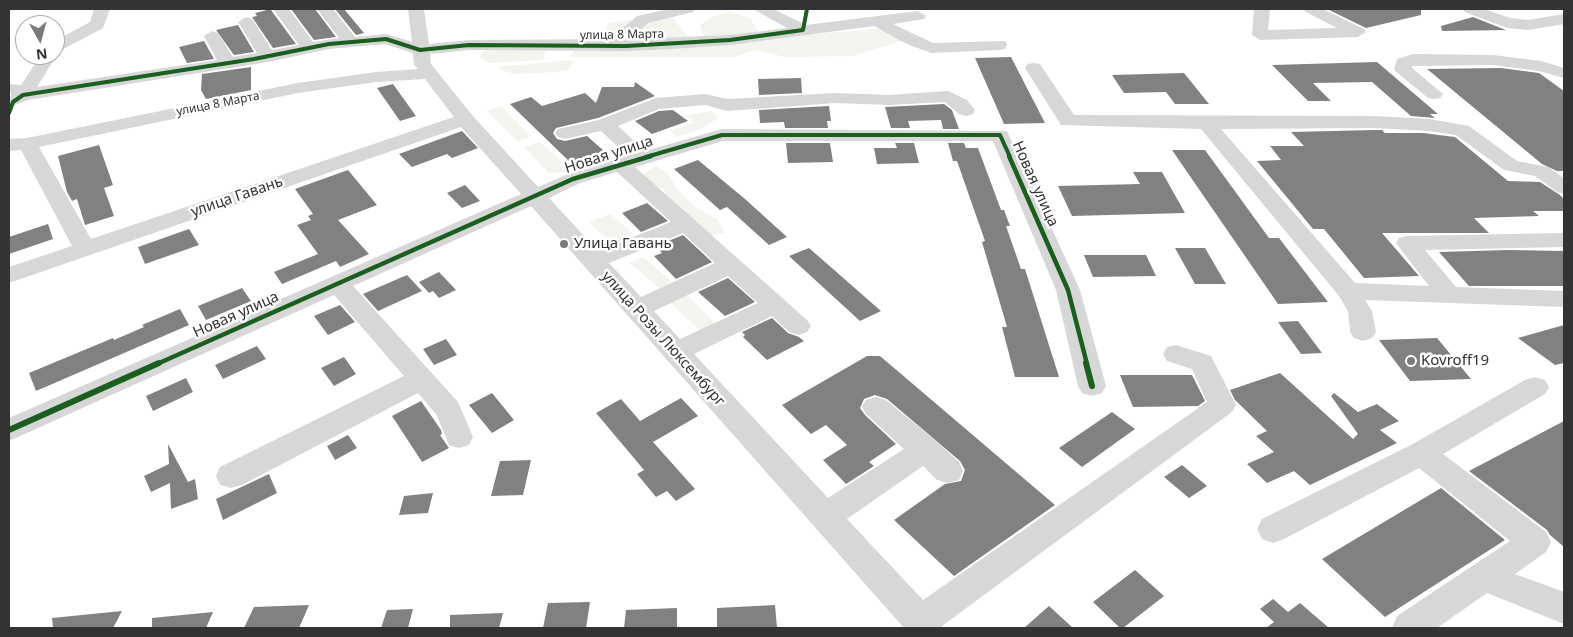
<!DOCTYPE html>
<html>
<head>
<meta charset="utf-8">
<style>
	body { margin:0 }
	#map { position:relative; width:1573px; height:637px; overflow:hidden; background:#fff; font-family:"Noto Sans",sans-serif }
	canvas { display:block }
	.frame { position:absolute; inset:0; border:10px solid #333; pointer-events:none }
	.north { position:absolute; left:15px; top:15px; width:50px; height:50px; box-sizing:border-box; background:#fff; border:1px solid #adadad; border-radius:50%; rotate:173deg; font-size:14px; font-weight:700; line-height:20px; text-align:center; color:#333 }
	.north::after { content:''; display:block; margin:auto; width:18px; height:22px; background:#7a7a7a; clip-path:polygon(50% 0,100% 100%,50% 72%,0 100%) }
</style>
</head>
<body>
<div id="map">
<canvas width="1573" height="637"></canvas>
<div class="frame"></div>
<div class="north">N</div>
</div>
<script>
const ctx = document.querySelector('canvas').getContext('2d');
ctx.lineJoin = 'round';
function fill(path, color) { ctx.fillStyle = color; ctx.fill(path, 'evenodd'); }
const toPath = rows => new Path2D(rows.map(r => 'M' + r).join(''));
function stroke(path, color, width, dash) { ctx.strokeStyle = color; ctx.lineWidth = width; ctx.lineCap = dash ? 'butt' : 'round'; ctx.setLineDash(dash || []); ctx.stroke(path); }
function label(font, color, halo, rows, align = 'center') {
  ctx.font = font + ' "Noto Sans",sans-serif'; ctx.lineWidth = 5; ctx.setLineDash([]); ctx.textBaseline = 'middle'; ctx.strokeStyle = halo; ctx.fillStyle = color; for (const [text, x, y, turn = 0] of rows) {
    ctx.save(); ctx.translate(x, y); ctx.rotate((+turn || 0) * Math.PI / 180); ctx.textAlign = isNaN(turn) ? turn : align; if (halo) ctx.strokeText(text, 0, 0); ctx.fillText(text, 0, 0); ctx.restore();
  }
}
const green = toPath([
	[729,12,750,18,759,33,801,35,877,29,899,34,904,40,853,56,785,57,756,50,733,57,570,57,576,48,614,47,606,27,609,23,670,14,688,37,705,38,699,26,711,17],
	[547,48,543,60,489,63,480,57,482,52,492,49],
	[573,60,569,70,555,72,515,74,503,71,497,67],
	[501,106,531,136,518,142,487,111],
	[711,111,718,118,703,128,677,137,670,131,694,122,686,116],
	[540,142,567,166,601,155,604,160,565,172,549,173,524,147],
	[656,166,668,174,677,189,694,206,717,219,725,233,707,236,666,202,665,190,648,182,643,174],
	[611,214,634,234,634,237,616,246,588,222],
	[643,257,672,282,660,289,630,263],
	[687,295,715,323,700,331,671,303]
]);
const building = toPath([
	[271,9,271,10,296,44,273,48,252,17,257,16,255,13],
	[291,9,315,9,336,37,314,40],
	[335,9,344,9,364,33,356,35],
	[1327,9,1421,9,1421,15,1366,28],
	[1473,17,1506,30,1508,30,1442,31,1441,26],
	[238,25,254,52,234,55,216,30],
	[204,41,214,59,187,63,179,47],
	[1011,57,1045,123,1004,124,975,58],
	[1377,62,1438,114,1430,114,1435,118,1411,116,1372,82,1313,83,1331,101,1308,101,1272,65],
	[251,67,251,90,206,99,201,90,202,74],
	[1501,68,1539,73,1564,91,1564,171,1557,171,1542,164,1427,69],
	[1184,73,1209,104,1175,104,1166,92,1124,93,1112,75],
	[801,78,802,93,759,95,758,79],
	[635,82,655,96,598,118,556,128,553,133,557,139,565,141,587,136,604,151,571,163,510,104,531,97,542,106,585,93,596,103,602,87,634,87],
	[393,84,416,116,400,121,377,88],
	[944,104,952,110,959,129,943,129,941,120,908,121,910,128,891,128,885,107],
	[829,106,831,121,827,121,828,128,785,128,784,122,760,123,759,110],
	[673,110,688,121,652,134,635,121,659,111],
	[1374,130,1382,130,1385,133,1423,133,1455,137,1508,181,1540,182,1560,195,1564,199,1564,211,1533,211,1539,216,1474,218,1489,233,1382,233,1419,276,1364,278,1324,229,1313,229,1257,161,1281,160,1270,146,1304,146,1291,132],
	[462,131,478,148,452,158,447,154,412,167,399,154],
	[786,143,830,143,833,162,788,163],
	[895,143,914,143,919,163,877,164,874,148,897,148],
	[948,143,964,143,966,148,978,148,1001,210,1004,210,1010,226,1006,226,1021,269,1025,269,1059,377,1015,377,1002,327,1007,327,982,242,985,241,957,161,953,161],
	[99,145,113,185,104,188,114,216,85,225,77,199,72,201,67,192,58,156],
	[1172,150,1205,150,1269,238,1279,238,1328,302,1278,304],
	[698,160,745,199,787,237,769,245,727,207,720,210,674,169],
	[348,170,377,205,338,220,369,254,340,267,336,261,282,284,274,272,318,254,297,225,311,220,308,216,313,214,295,189],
	[1133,172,1162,172,1185,213,1072,216,1058,186,1140,184],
	[465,185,480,201,462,208,447,193],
	[647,203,668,221,641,232,622,213],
	[48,224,53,239,9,254,9,237],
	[189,229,199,245,145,264,138,247],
	[683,235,712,262,676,279,654,256,662,253,656,246],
	[809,248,881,311,860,321,789,256],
	[1175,248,1205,248,1226,284,1195,284],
	[1508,250,1564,251,1564,286,1469,286,1439,252],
	[1084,255,1146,255,1156,276,1093,277],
	[439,272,456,290,439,298,433,291,429,293,419,282],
	[407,275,422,291,378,311,363,294],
	[728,278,755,302,725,316,698,292],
	[242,288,251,301,206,320,198,306],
	[340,305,355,322,328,335,314,316],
	[180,309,189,325,36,391,29,373,113,338,114,340,144,327,142,325],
	[772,318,788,333,799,337,804,341,767,360,743,337,745,335,742,332],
	[1298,321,1322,353,1301,354,1278,322],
	[1564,325,1564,363,1555,365,1518,338],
	[1437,338,1471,379,1410,381,1379,340],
	[446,339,457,355,434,365,423,349],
	[257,346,266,359,223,379,215,365],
	[867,356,880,356,1055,505,954,576,894,520,945,484,961,481,965,470,960,461,887,399,875,395,864,399,860,408,865,415,896,444,869,462,874,466,846,484,823,460,847,445,826,425,811,434,782,405],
	[344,357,356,374,334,386,321,368],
	[1280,373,1353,439,1358,434,1331,396,1334,393,1358,412,1377,404,1399,421,1380,430,1397,443,1310,485,1294,471,1267,483,1247,464,1274,452,1256,436,1267,431,1235,400,1230,390],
	[1120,375,1192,375,1205,401,1198,406,1133,407],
	[186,378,193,392,153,411,146,396],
	[492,393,514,420,492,433,469,405],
	[681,398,698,416,653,442,695,489,676,501,667,491,656,497,637,474,644,470,596,413,621,399,640,421],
	[421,401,441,430,442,434,440,435,449,448,422,462,392,416],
	[1112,412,1135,429,1082,467,1059,448],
	[1564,421,1564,547,1550,535,1547,530,1469,471],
	[348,435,357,448,335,460,327,446],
	[168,444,188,482,195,479,198,499,171,509,170,483,151,492,144,476,169,464],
	[531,460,523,495,491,496,500,461],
	[1182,465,1207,486,1189,498,1164,477],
	[269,474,277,493,223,520,216,499],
	[1441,488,1505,540,1385,617,1322,559],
	[433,493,428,513,399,515,404,496],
	[1135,570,1164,596,1123,628,1120,628,1093,602],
	[1273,599,1288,612,1300,603,1329,628,1266,628,1274,622,1260,609],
	[590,602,586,628,543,628,548,603],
	[309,605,299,628,244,628,254,607],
	[775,605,777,628,717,628,717,608],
	[1049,606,1073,628,1024,628],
	[677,608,677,628,624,628,626,610],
	[413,609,408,628,381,628,387,610],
	[122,611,113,628,53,628,52,618],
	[213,612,206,628,152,628,152,618],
	[503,613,499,628,450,628,450,615]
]);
const minor = toPath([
	[94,9,110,9,103,28,56,53,57,55,37,87,217,60,204,36,212,31,218,33,233,57,257,53,238,22,246,17,252,19,272,50,299,45,273,9,289,9,313,42,339,38,317,9,333,9,355,37,386,34,412,42,408,9,424,9,429,44,469,40,619,39,624,27,637,16,668,9,696,9,693,12,648,23,638,32,636,39,730,35,787,28,753,9,773,9,806,25,918,11,926,16,924,19,893,24,933,43,1005,41,1007,45,1005,49,999,50,931,53,907,44,874,26,730,45,672,49,626,51,469,50,430,54,431,64,472,115,538,187,566,175,628,156,601,131,565,139,558,137,555,133,558,129,599,120,656,98,705,94,727,99,836,93,889,95,948,91,967,100,975,110,973,114,966,116,959,114,945,102,889,105,836,103,727,111,705,105,659,109,618,126,645,151,722,129,1007,131,1080,290,1106,386,1102,393,1092,396,1082,393,1078,386,1056,290,993,141,723,141,635,167,807,320,811,326,807,332,798,335,789,332,772,316,694,354,828,498,904,449,866,414,862,407,866,400,876,397,886,400,936,441,959,462,963,471,959,480,948,483,937,480,923,466,847,519,923,600,1207,402,1192,369,1167,361,1163,354,1167,347,1176,345,1211,356,1236,405,1232,412,942,626,943,628,904,628,531,206,353,286,458,402,473,437,469,445,459,448,449,445,436,414,418,393,242,485,231,488,220,485,216,476,220,467,404,376,334,295,9,441,9,418,521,194,461,127,9,283,9,267,72,246,21,150,9,151,9,139,27,138,298,83,376,72,418,69,414,65,413,53,385,44,329,49,268,62,28,100,9,107,11,94,9,84,21,85,41,55,55,55,55,41,90,22,94,9],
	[425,79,454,117,91,239,39,147,298,93,376,82,425,79],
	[617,172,671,222,598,251,549,198,580,183,617,172],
	[683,233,715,263,641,297,609,263,683,233],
	[728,276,758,303,680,339,654,311,728,276],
	[1254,9,1270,9,1268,30,1337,28,1306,12,1303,9,1323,9,1364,29,1366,32,1358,37,1260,40,1252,35,1254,9],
	[1462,9,1484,9,1510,18,1528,20,1564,14,1564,24,1528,30,1507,28,1465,12,1462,9],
	[1413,54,1493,55,1541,61,1564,68,1564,78,1539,71,1493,65,1412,66,1412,68,1443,94,1440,98,1434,99,1428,98,1394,70,1397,59,1413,54],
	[1034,63,1040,64,1074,115,1374,116,1429,119,1469,126,1517,161,1548,167,1564,178,1564,194,1557,192,1535,176,1504,170,1456,135,1429,131,1374,128,1221,129,1355,283,1429,286,1396,243,1399,238,1407,236,1564,233,1564,247,1425,250,1456,287,1564,291,1564,307,1365,300,1372,311,1376,332,1372,338,1363,341,1354,338,1350,332,1348,311,1339,296,1201,129,1061,125,1025,68,1028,64,1034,63],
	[1535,377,1545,380,1549,387,1545,394,1443,454,1546,532,1551,542,1546,552,1515,574,1564,592,1564,624,1487,593,1437,628,1392,628,1397,616,1510,541,1419,468,1284,539,1273,543,1262,539,1257,529,1262,519,1411,445,1525,380,1535,377]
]);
const cyclewayFar2 = toPath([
	[9,113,13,102,23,95,254,59,329,44,386,39,420,50,469,45,626,46,730,40,803,30,807,9],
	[646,157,722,135,1000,135,1010,157]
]);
const cyclewayFar1 = toPath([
	[1009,156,1068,290,1087,364],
	[157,364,573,179,651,156]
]);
const cycleway = toPath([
	[1086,363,1092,386],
	[9,430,159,363]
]);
const markers = [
	[564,244,5,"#7a7a7a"],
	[1411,361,5,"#7a7a7a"]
];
const farStreetnames = [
	["улица 8 Марта",622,35,-1],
	["улица 8 Марта",218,104,-11]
];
const streetNames = [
	["Новая улица",609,155,-18],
	["Новая улица",1035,184,66],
	["улица Гавань",237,197,-19],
	["Новая улица",236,315,-24],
	["улица Розы Люксембург",663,339,48]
];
const poiNames = [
	["Улица Гавань",574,244],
	["Kovroff19",1421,361]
];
fill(green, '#f1f5ed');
fill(building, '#818181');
fill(minor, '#d7d7d7');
stroke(cyclewayFar2, '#1b5e20', 4);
stroke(cyclewayFar1, '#1b5e20', 4.5);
stroke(cycleway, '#1b5e20', 6);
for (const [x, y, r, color] of markers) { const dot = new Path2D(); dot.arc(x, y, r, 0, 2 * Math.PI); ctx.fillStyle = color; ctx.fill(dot); stroke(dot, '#fff', 2); }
label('12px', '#333', '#fff', farStreetnames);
label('15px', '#333', '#fff', streetNames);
label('15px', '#333', '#fff', poiNames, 'left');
</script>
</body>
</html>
